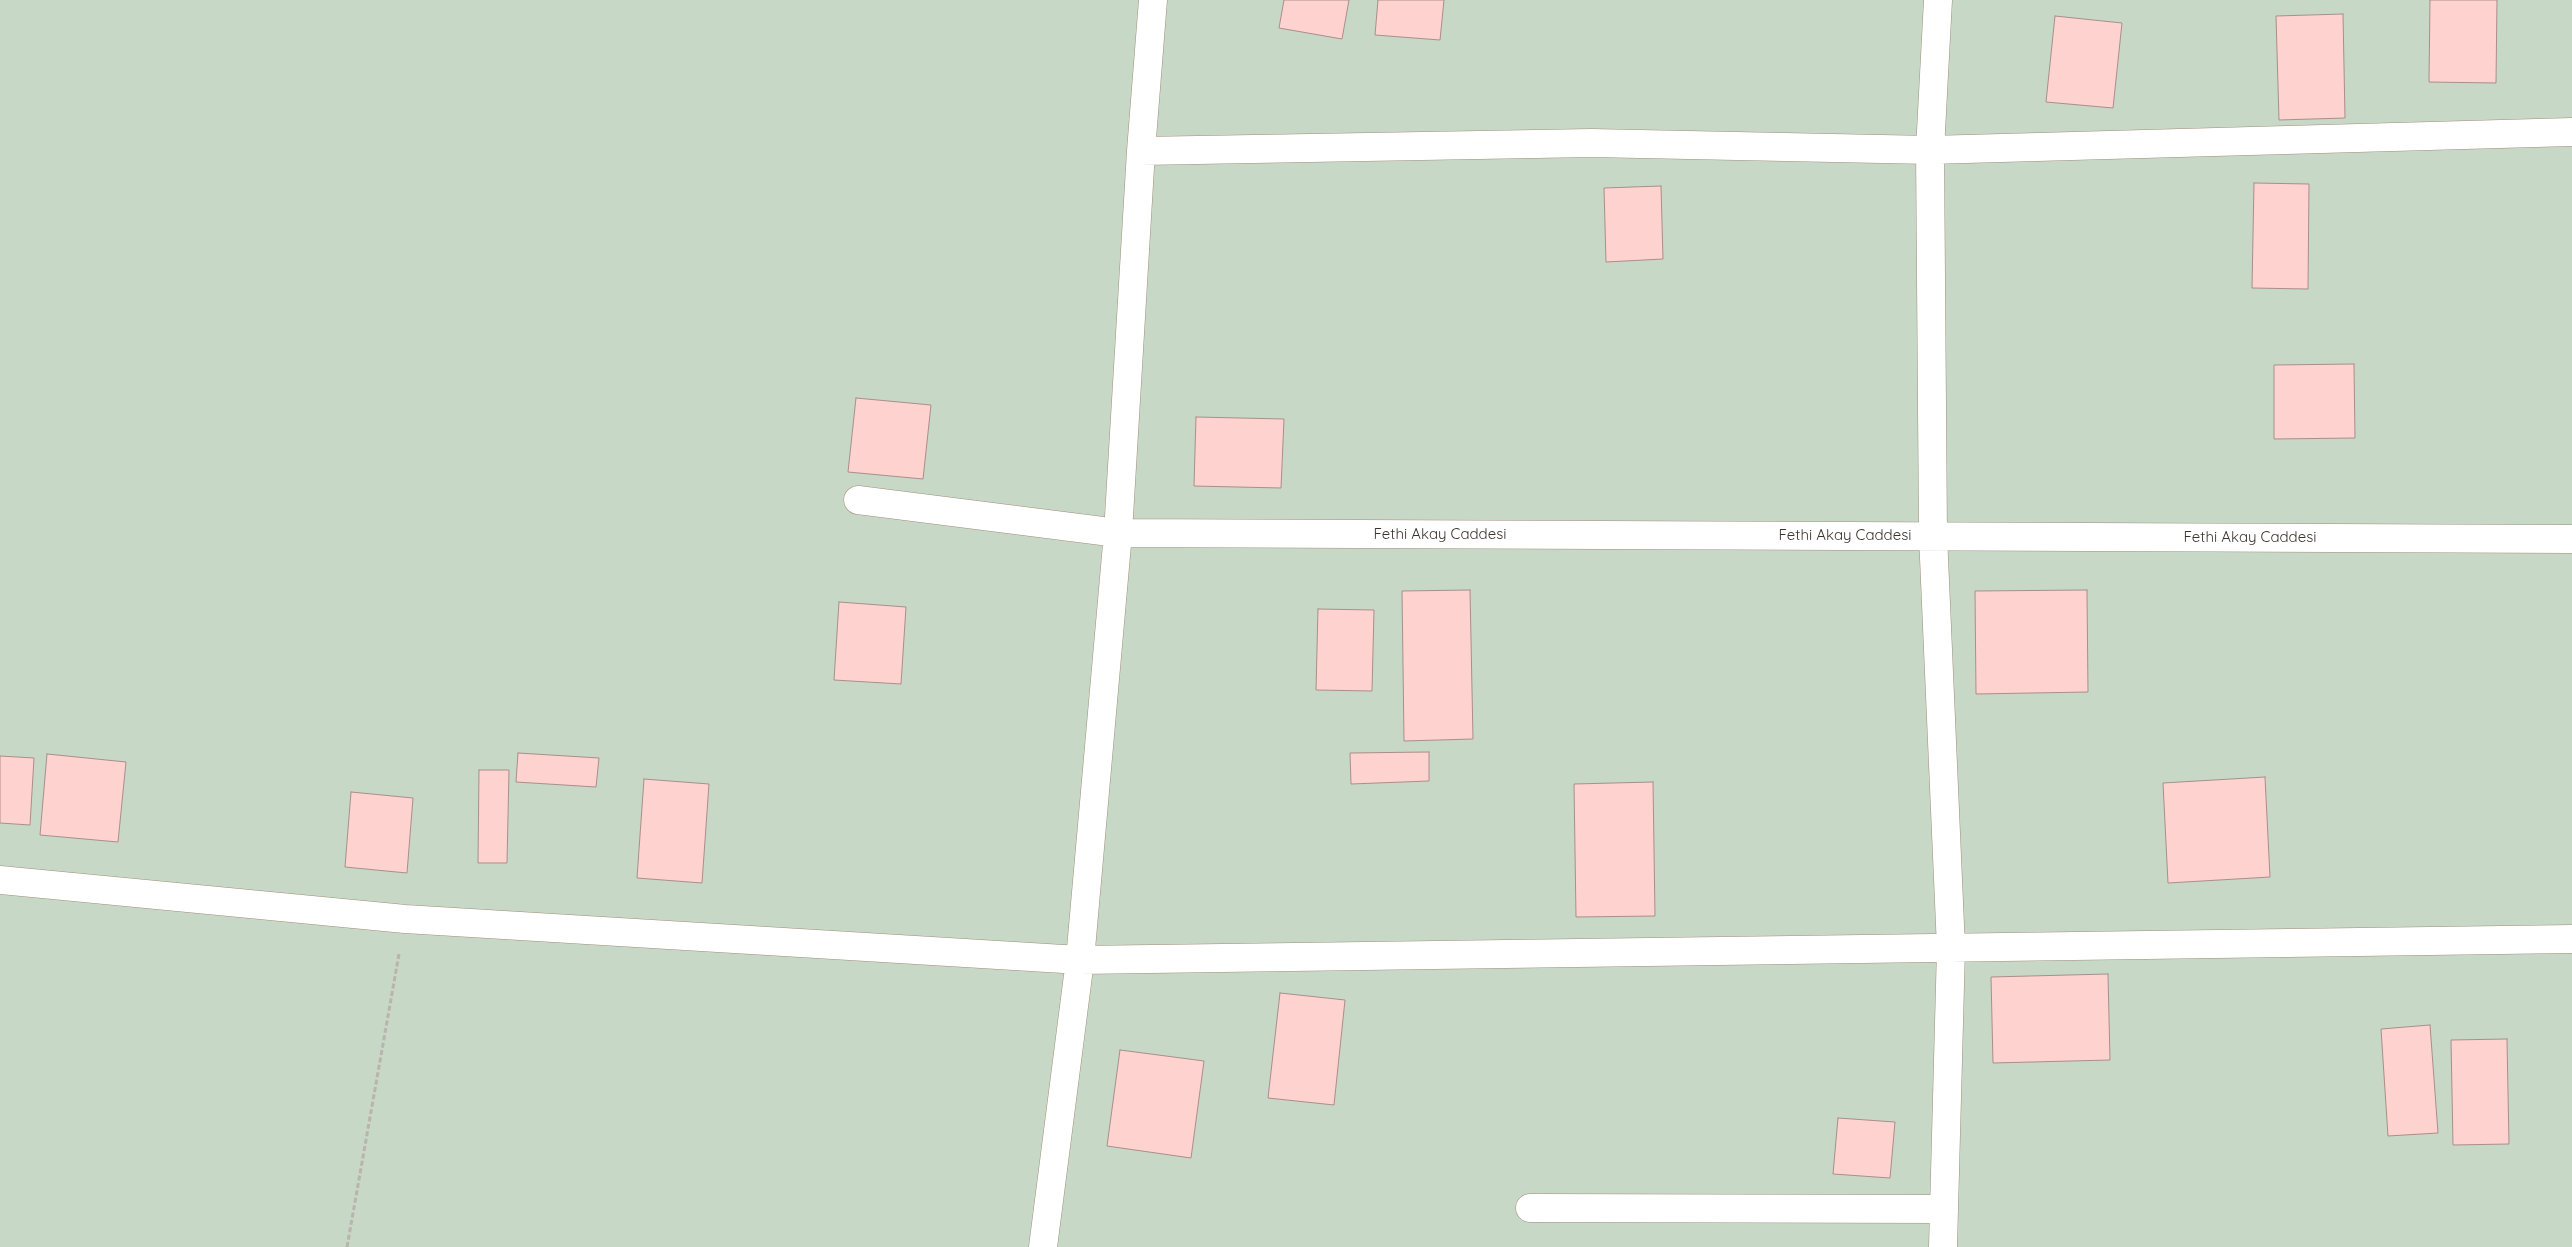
<!DOCTYPE html>
<html>
<head>
<meta charset="utf-8">
<style>
	body { margin:0 }
	canvas { display:block; background:#fef9f5 }
</style>
</head>
<body>
<canvas width="2572" height="1247"></canvas>
<script>
const ctx = document.querySelector('canvas').getContext('2d');
ctx.lineJoin = 'round';
function fill(path, color) { ctx.fillStyle = color; ctx.fill(path, 'evenodd'); }
const toPath = rows => new Path2D(rows.map(r => 'M' + r).join(''));
function stroke(path, color, width, dash) { ctx.strokeStyle = color; ctx.lineWidth = width; ctx.lineCap = dash ? 'butt' : 'round'; ctx.setLineDash(dash || []); ctx.stroke(path); }
function label(font, color, halo, rows, align = 'center') {
  ctx.font = font + ' Quicksand,sans-serif'; ctx.lineWidth = 4; ctx.setLineDash([]); ctx.textBaseline = 'middle'; ctx.strokeStyle = halo; ctx.fillStyle = color; for (const [text, x, y, turn = 0] of rows) {
    ctx.save(); ctx.translate(x, y); ctx.rotate((+turn || 0) * Math.PI / 180); ctx.textAlign = isNaN(turn) ? turn : align; if (halo) ctx.strokeText(text, 0, 0); ctx.fillText(text, 0, 0); ctx.restore();
  }
}
const green = toPath([
	[0,0,2572,0,2572,1247,0,1247]
]);
const building = toPath([
	[1284,0,1349,0,1342,39,1279,28,1284,0],
	[1378,0,1444,0,1440,40,1375,35,1378,0],
	[2430,0,2497,0,2496,83,2429,82,2430,0],
	[2343,14,2345,118,2279,120,2276,16,2343,14],
	[2055,16,2122,23,2113,108,2046,102,2055,16],
	[2254,183,2309,184,2308,289,2252,288,2254,183],
	[1661,186,1663,259,1606,262,1604,188,1661,186],
	[2354,364,2355,438,2274,439,2274,365,2354,364],
	[856,398,931,405,923,479,848,472,856,398],
	[1196,417,1284,419,1281,488,1194,486,1196,417],
	[1470,590,1473,739,1404,741,1402,591,1470,590],
	[2087,590,2088,692,1976,694,1975,591,2087,590],
	[839,602,906,607,901,684,834,680,839,602],
	[1318,609,1374,610,1372,691,1316,690,1318,609],
	[1429,752,1429,781,1351,784,1350,753,1429,752],
	[518,753,599,758,596,787,516,782,518,753],
	[47,754,126,762,118,842,40,835,47,754],
	[0,756,34,758,30,825,0,823,0,756],
	[479,770,509,770,507,863,478,863,479,770],
	[2265,777,2270,877,2168,883,2163,783,2265,777],
	[644,779,709,784,702,883,637,878,644,779],
	[1653,782,1655,916,1576,917,1574,784,1653,782],
	[351,792,413,798,407,873,345,867,351,792],
	[2108,974,2110,1060,1993,1063,1991,977,2108,974],
	[1280,993,1345,1000,1334,1105,1268,1098,1280,993],
	[2430,1025,2438,1133,2388,1136,2381,1029,2430,1025],
	[2507,1039,2509,1144,2453,1145,2451,1040,2507,1039],
	[1120,1050,1204,1061,1191,1158,1107,1146,1120,1050],
	[1838,1118,1895,1122,1890,1178,1833,1174,1838,1118]
]);
const path = toPath([
	[347,1247,399,954]
]);
const minor = toPath([
	[1938,0,1930,150,1933,535,1951,948,1943,1247],
	[1141,151,1591,143,1930,150,2572,132],
	[858,500,1118,533,2572,539],
	[0,880,405,919,1080,960,2572,939],
	[1530,1208,1944,1209],
	[1043,1247,1080,960,1118,533,1141,151,1153,0]
]);
const streetNames = [
	["Fethi Akay Caddesi",1440,534],
	["Fethi Akay Caddesi",1845,535],
	["Fethi Akay Caddesi",2250,537]
];
fill(green, '#c7d8c6');
fill(building, '#fed2ce');
stroke(building, '#ab8e8b', 1);
stroke(minor, '#a28d7b', 29);
stroke(path, '#bab3ae', 3, [5, 2.5]);
stroke(minor, '#fff', 28);
label('15px', '#3c332c', '#fff', streetNames);
</script>
</body>
</html>
